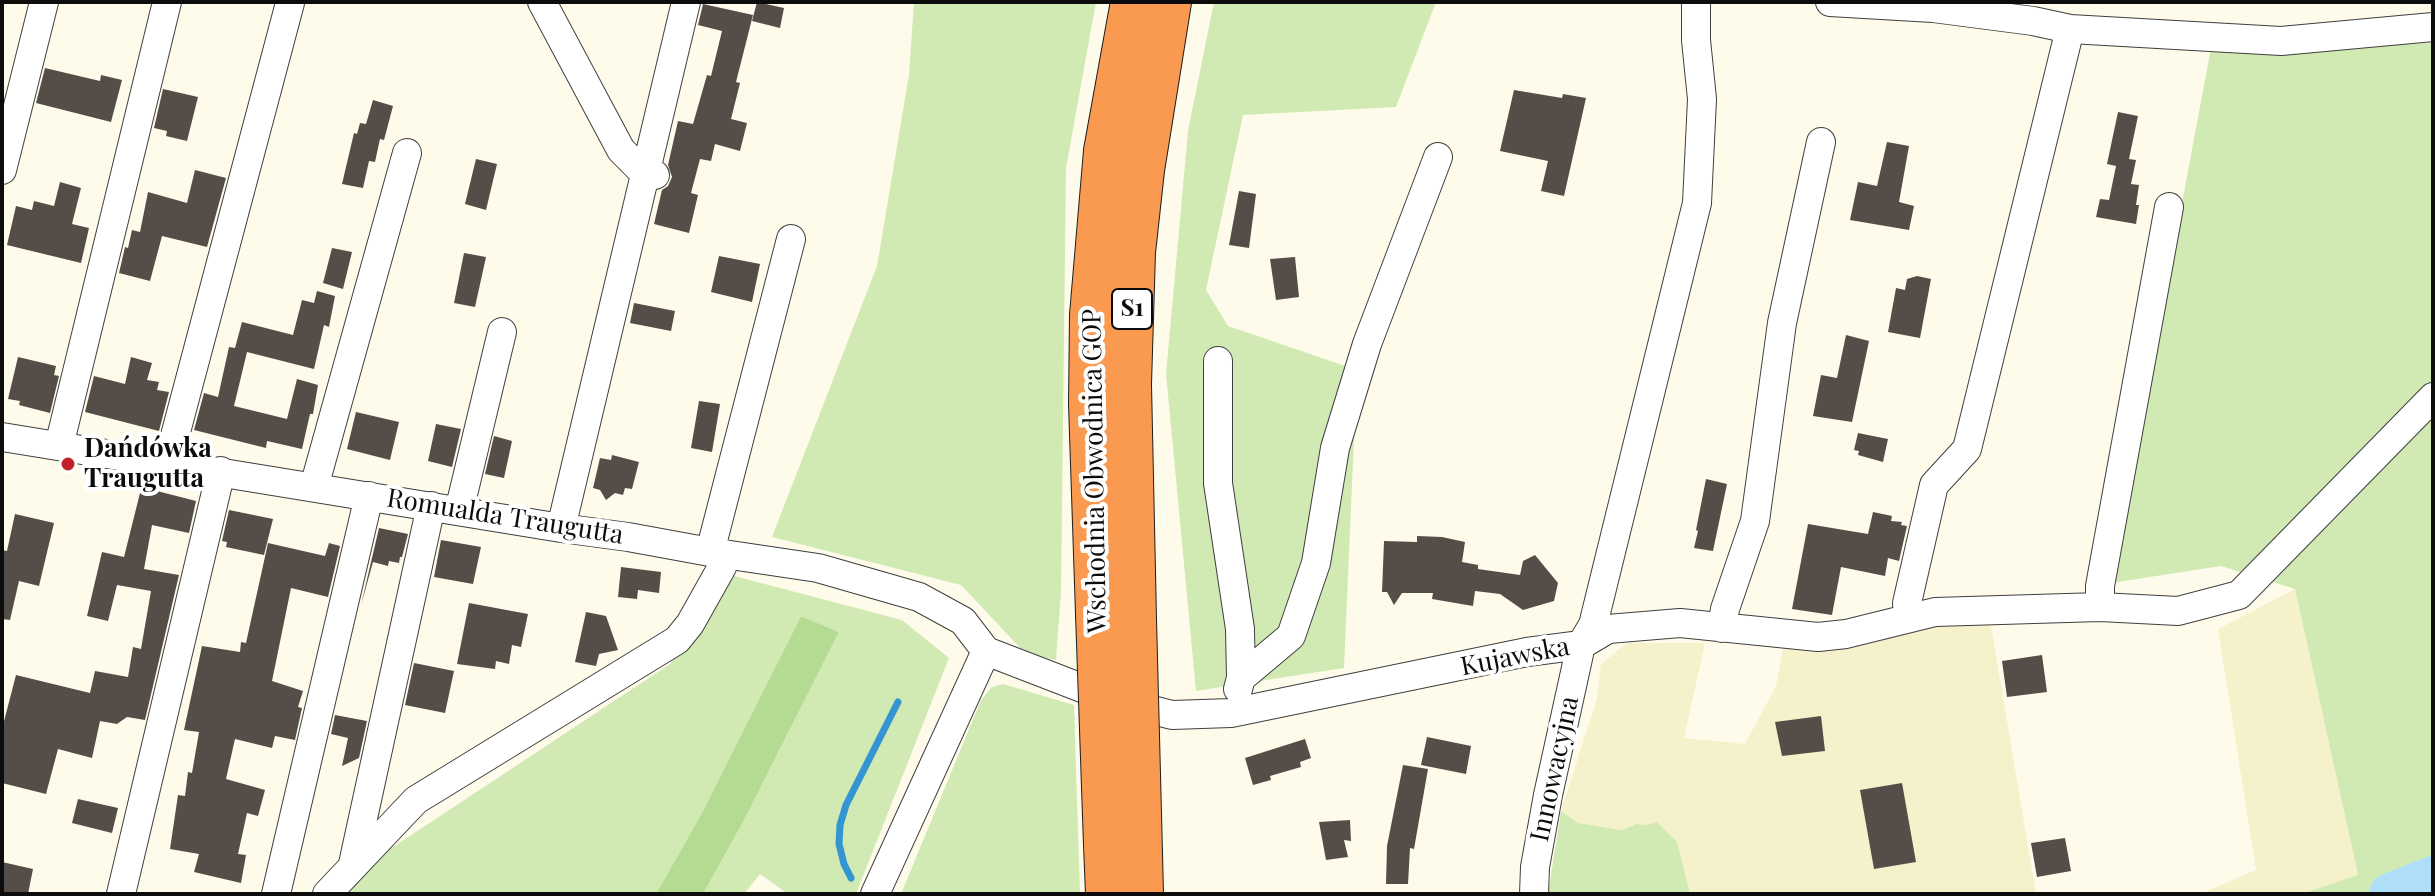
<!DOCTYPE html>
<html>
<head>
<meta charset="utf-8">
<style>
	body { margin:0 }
	#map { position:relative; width:2435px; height:896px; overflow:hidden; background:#fffbeb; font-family:"Playfair Display",serif }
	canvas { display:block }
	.frame { position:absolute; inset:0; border:4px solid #0c0c0c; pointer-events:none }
</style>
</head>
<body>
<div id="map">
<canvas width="2435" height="896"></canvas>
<div class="frame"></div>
</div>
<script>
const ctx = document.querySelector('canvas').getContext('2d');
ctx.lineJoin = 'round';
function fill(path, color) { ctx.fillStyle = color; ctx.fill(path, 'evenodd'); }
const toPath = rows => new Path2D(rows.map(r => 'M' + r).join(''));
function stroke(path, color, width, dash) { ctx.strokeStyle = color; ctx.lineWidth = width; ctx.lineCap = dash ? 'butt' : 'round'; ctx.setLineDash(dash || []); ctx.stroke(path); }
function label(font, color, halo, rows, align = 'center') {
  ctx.font = font + ' "Playfair Display",serif'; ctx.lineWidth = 8; ctx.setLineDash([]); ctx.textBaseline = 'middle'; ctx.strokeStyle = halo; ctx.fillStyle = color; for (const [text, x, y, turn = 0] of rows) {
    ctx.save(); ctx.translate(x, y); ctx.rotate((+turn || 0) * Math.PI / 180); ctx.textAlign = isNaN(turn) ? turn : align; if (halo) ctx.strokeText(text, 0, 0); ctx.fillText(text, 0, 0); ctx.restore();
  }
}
const farmland = toPath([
	[2295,589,2358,876,2302,894,2200,894,2256,870,2218,629],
	[1990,620,2036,894,1690,894,1677,842,1648,825,1636,824,1622,830,1578,823,1561,811,1597,699,1601,664,1627,643,1705,643,1684,738,1745,744,1776,686,1783,649,1877,639,1935,623]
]);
const green = toPath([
	[914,2,1096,2,1066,168,1061,592,1056,660,1026,654,961,585,772,537,877,266,909,74],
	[1214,2,1436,2,1396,107,1243,115,1206,290,1228,326,1357,370,1344,668,1196,691,1166,374,1188,131],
	[2433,43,2433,894,2302,894,2358,875,2295,589,2221,566,2111,583,2211,48],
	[723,573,902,620,949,658,856,894,788,894,760,874,744,894,703,894,742,824,839,632,801,616,703,811,656,894,322,894,670,664],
	[1003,684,1074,705,1080,894,901,894,981,700,992,687],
	[1561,811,1578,823,1622,830,1636,824,1648,825,1657,822,1677,842,1690,894,1548,894]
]);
const forest = toPath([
	[801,616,839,632,742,824,703,894,656,894,703,811]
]);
const stream = toPath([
	[851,878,844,864,839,844,840,825,846,805,898,702]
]);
const river = toPath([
	[2390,894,2433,877]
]);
const building = toPath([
	[757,2,784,8,780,28,752,21],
	[703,4,753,15,736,82,740,83,731,119,747,123,740,151,715,144,711,161,700,159,691,193,698,195,689,233,654,224,662,190,668,186,672,177,668,165,678,121,693,124,707,75,711,76,722,31,698,25],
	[45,68,100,81,101,75,122,80,111,122,36,103],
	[163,89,198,97,187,141,166,136,167,131,154,128],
	[1514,90,1562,98,1563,94,1586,98,1564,196,1541,191,1548,161,1500,151],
	[373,100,393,106,384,140,380,139,375,162,369,161,363,188,342,184,354,133,357,134,360,123,366,124],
	[2118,112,2138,116,2129,159,2136,160,2131,184,2139,185,2136,205,2139,205,2136,224,2096,217,2100,199,2109,200,2116,166,2107,164],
	[1887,142,1909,146,1899,202,1914,206,1909,230,1850,220,1858,182,1877,186],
	[476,159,497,164,486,210,465,204],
	[195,170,226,178,207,247,162,236,150,281,119,273,125,247,128,248,132,230,140,232,148,192,187,203],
	[60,182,81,188,72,224,89,228,81,263,7,245,16,206,32,210,34,201,54,206],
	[1239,191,1256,194,1249,248,1229,245],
	[332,248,352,252,343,289,323,283],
	[464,253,486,257,475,307,454,303],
	[719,256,760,264,752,302,711,292],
	[1295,257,1299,297,1276,300,1270,259],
	[1917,276,1931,279,1920,338,1888,332,1896,288,1905,290,1907,279],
	[317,291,335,296,329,327,324,325,314,369,247,352,234,406,287,419,297,379,318,385,313,414,310,414,302,449,267,441,266,448,194,430,204,393,218,397,229,347,235,348,242,322,293,335,302,300,314,303],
	[634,303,675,311,671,331,630,323],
	[1846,335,1869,341,1852,422,1813,416,1821,375,1837,378],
	[18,357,56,366,54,375,59,376,50,413,19,405,20,401,8,399],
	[131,357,152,363,147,380,159,382,157,390,169,392,159,431,85,412,94,376,125,384],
	[699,401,720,404,712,452,691,448],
	[356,412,399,422,390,460,347,449],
	[436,424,461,429,452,467,428,461],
	[1858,433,1888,439,1883,462,1858,455,1859,451,1854,450],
	[494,436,512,441,504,478,485,474],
	[612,455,639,462,632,489,625,488,623,495,615,493,606,500,600,490,593,488,600,458,611,460],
	[1706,479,1727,484,1713,551,1694,548,1698,531,1696,530],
	[141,489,157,491,196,501,189,533,152,525,144,569,179,575,145,720,127,717,117,724,100,721,92,758,58,749,46,794,2,783,2,729,16,675,90,693,95,671,128,677,133,647,141,649,151,591,117,585,108,621,87,616,102,552,124,557],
	[229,510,273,519,264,555,226,547,227,542,222,541],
	[1873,512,1892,516,1891,521,1902,522,1901,525,1907,526,1899,561,1888,558,1885,576,1841,567,1832,615,1792,609,1808,524,1868,534],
	[15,514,54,523,39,586,19,581,10,620,2,619,2,550,7,551],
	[379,528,408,534,402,557,400,557,399,563,389,561,388,566,373,562,361,605],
	[1417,536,1442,537,1465,542,1462,562,1478,565,1478,569,1520,575,1523,561,1535,555,1558,583,1554,601,1523,610,1500,594,1475,591,1473,606,1432,599,1433,593,1402,593,1394,605,1387,592,1382,592,1384,541,1417,542],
	[441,540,481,547,473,584,434,577],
	[268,543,325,556,329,543,340,546,328,597,291,588,272,681,303,691,298,707,302,708,295,740,275,736,272,748,235,739,226,779,265,790,258,816,247,813,238,854,246,855,241,883,194,872,199,854,170,849,178,795,185,796,188,772,192,773,199,732,184,730,202,646,240,652,241,642,246,643],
	[621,567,661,572,659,593,638,590,637,599,618,597],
	[469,603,528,614,521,647,512,645,509,664,496,661,495,669,457,664],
	[586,612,606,616,618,650,599,654,596,666,575,662],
	[2042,655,2047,692,2007,697,2002,661],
	[414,663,454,671,445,713,405,705],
	[335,715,367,721,359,758,342,766,348,738,331,734],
	[1821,716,1825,751,1782,756,1775,722],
	[1427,737,1471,746,1466,774,1421,765],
	[1305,739,1311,758,1300,762,1301,767,1270,776,1271,780,1253,785,1245,758],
	[1403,765,1428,769,1414,849,1410,848,1408,884,1386,884,1387,846],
	[1902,783,1916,862,1874,869,1860,790],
	[78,799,118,808,112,833,72,823],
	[1350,820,1351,841,1344,840,1348,857,1326,860,1319,822],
	[2065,838,2071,871,2037,877,2031,843],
	[2,862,33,869,28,894,2,894]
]);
const minor = toPath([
	[542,2,621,150,645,174,655,175],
	[1830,2,1933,8,2033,21,2070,29,2281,41,2433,27],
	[2,170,44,2],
	[1218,361,1218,483,1240,629,1241,678,1238,689],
	[2,437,561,528,628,537,710,552,818,568,919,597,963,621,986,651],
	[59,446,167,2],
	[168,462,290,3],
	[314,487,407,153],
	[459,511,502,332],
	[561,528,686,2],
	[710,552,791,239],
	[2100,607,2100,586,2169,207],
	[1908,618,1907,603,1934,485,1967,449,2070,29],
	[1722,628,1725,609,1755,521,1782,323,1821,142],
	[986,651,1113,700,1172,715,1231,713,1527,652,1581,645,1608,629,1680,623,1818,637,1846,634,1935,612,2100,607,2178,611,2239,595,2433,397],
	[1241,678,1291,636,1316,563,1335,448,1367,344,1438,157],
	[353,864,431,506],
	[121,894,221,471],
	[276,894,369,496],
	[327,894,416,800,677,640,690,624,722,567,725,554],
	[875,894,986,651],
	[1534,894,1535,867,1548,795,1581,645,1593,625,1697,203,1702,99,1696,40,1696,2]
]);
const highway = toPath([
	[1097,614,1090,404,1091,315,1105,151,1132,2],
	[1135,619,1130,384,1134,252,1143,170,1170,2],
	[1105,845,1107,894],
	[1141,853,1142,894]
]);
const highwayBridge = toPath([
	[1097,614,1105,845],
	[1135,619,1141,853]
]);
const markers = [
	[68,464,8,"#c0212b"]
];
const shields = [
	[1132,309,40]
];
const shieldNames = [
	["S1",1132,309]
];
const poiNames = [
	["Dańdówka",84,449],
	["Traugutta",84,479]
];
const streetNames = [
	["Wschodnia Obwodnica GOP",1095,471,-91],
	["Romualda Traugutta",505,517,9],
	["Kujawska",1515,657,-11],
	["Innowacyjna",1555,769,-78]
];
fill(farmland, '#f5f1cb');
fill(green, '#d1eab4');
fill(forest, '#b5db93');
stroke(stream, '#3395d1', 7);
stroke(river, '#afdef8', 42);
fill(building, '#554d48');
stroke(minor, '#3f3f3f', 30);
stroke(highway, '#1d1d1d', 44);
stroke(minor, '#fff', 28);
stroke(highway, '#f99a50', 42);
stroke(highwayBridge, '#1d1d1d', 44, []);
stroke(highwayBridge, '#f99a50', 42);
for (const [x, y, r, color] of markers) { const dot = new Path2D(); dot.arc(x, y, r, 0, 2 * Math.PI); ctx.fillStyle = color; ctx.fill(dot); stroke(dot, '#fff', 3); }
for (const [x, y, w] of shields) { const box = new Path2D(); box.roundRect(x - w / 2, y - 20, w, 40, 6); ctx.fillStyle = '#fff'; ctx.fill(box); stroke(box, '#0c0c0c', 2); }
label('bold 24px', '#0c0c0c', null, shieldNames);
label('bold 26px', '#0c0c0c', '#fff', poiNames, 'left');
label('26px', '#0c0c0c', '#fff', streetNames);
</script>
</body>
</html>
